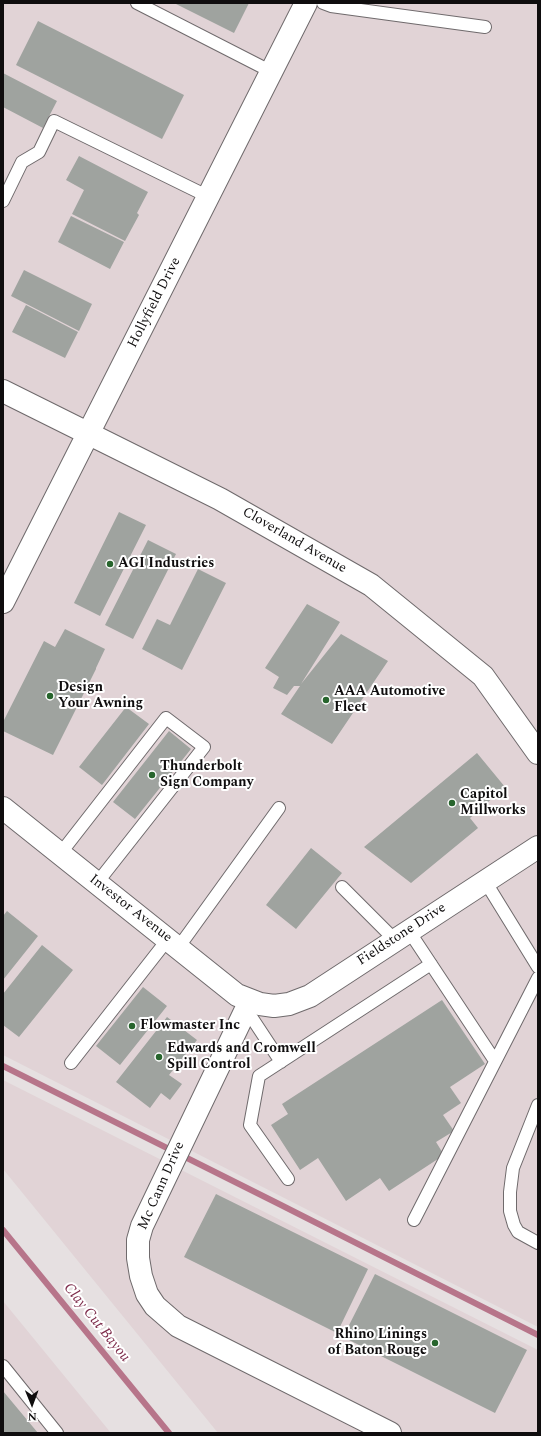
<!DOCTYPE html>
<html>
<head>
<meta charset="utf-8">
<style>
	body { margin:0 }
	#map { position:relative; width:541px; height:1436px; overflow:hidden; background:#e6e0e1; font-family:Spectral,serif }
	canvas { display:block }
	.frame { position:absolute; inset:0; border:4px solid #0f0d0e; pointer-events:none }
	.north { position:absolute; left:12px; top:1384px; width:40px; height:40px; -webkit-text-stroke:3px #fff; paint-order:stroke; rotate:179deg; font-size:11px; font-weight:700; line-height:16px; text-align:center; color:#0f0d0e }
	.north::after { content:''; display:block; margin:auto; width:14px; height:18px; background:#0f0d0e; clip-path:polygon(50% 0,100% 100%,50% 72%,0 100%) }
</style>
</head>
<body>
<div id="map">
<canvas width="541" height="1436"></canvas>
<div class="frame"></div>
<div class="north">N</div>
</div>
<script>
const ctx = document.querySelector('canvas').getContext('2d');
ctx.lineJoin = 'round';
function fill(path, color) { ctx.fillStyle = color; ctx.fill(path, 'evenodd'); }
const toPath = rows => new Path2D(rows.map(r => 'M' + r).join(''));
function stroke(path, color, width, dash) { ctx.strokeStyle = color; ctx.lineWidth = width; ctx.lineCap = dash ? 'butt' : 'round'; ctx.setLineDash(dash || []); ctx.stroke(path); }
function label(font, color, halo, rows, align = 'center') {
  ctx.font = font + ' Spectral,serif'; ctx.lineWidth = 4; ctx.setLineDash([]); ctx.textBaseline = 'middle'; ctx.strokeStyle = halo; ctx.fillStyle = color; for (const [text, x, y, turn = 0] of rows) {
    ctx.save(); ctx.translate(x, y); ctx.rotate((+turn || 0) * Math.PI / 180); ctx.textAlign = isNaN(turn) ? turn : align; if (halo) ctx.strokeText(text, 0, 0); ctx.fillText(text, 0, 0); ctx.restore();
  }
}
const built = toPath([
	[3,3,538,3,538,1327,3,1055],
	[3,1080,538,1350,538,1433,218,1433,3,1169],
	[3,1301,111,1433,3,1433]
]);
const stream = toPath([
	[3,1066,277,1203,538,1335],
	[3,1230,169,1433]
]);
const building = toPath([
	[174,3,249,3,234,33],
	[38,21,184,95,162,139,16,65],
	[3,73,57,101,43,128,3,107],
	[79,156,148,192,137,213,139,215,125,241,72,214,84,190,66,180],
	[71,216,124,242,110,269,58,242],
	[24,270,92,304,79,331,11,296],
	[26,305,78,332,65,358,12,332],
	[119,512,146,525,100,616,74,603],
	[148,540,176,554,133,639,105,625],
	[198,569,226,583,182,670,142,649,157,619,170,625],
	[307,604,340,622,301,684,341,634,388,661,332,744,281,714,300,686,294,686,287,695,273,688,279,677,265,668],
	[65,629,105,649,96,668,96,669,53,755,3,731,3,722,44,641,55,647],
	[126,707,149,724,102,785,79,767],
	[169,731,191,749,135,819,113,802],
	[477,753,505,787,470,818,478,828,411,883,364,847],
	[311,848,342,873,296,929,266,905],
	[7,911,38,936,3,980,3,916],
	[42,945,73,970,19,1037,3,1025,3,994],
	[143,987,167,1006,120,1065,96,1046],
	[442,1000,485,1064,450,1087,461,1103,443,1115,454,1131,436,1142,444,1155,389,1191,380,1178,346,1201,318,1158,300,1170,271,1125,288,1114,282,1104],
	[167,1017,197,1040,169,1075,182,1084,170,1100,161,1093,150,1108,116,1082],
	[216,1194,368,1269,337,1333,184,1257],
	[375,1274,527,1350,495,1413,343,1337],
	[3,1391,38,1433,3,1433]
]);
const service = toPath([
	[137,3,272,72],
	[323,3,331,6,485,27],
	[3,201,22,162,39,152,54,121,209,197],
	[60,854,166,718,204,747,97,883],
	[485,881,538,967],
	[342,887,395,940],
	[409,931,495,1061],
	[178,948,279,808],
	[246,1009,281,1062],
	[71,1063,168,939],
	[538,1105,513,1168,510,1192,510,1211,514,1225,518,1232,538,1243],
	[288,1179,250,1125,259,1076,431,964],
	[414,1220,538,978],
	[3,1366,57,1433]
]);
const minor = toPath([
	[3,391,220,499,371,585,483,676,538,753],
	[3,602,306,3],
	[3,808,237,995,260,1004,274,1006,289,1004,310,996,538,847],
	[250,1001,142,1226,138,1240,138,1258,141,1276,147,1294,155,1306,178,1326,390,1433]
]);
const markers = [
	[110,564,4,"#27652d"],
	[50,696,4,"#27652d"],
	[326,700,4,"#27652d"],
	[152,775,4,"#27652d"],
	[452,803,4,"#27652d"],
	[132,1026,4,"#27652d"],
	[159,1057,4,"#27652d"],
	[435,1343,4,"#27652d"]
];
const streetNames = [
	["Hollyfield Drive",155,303,-63],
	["Cloverland Avenue",294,541,30],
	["Investor Avenue",130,909,38],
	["Fieldstone Drive",402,935,-33],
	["Mc Cann Drive",162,1186,-66]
];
const poiNames = [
	["AGI Industries",118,564],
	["Design",58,688],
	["Your Awning",58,704],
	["AAA Automotive",334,692],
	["Fleet",334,708],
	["Thunderbolt",160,767],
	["Sign Company",160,783],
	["Capitol",460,795],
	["Millworks",460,811],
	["Flowmaster Inc",140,1026],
	["Edwards and Cromwell",167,1049],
	["Spill Control",167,1065],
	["Rhino Linings",427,1335,"right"],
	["of Baton Rouge",427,1351,"right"]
];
const waterNames = [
	["Clay Cut Bayou",96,1323,51]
];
fill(built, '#e1d3d6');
stroke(stream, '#b7758a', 6);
fill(building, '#9fa39f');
stroke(service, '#6f6a6c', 14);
stroke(minor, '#6f6a6c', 24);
stroke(service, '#fff', 12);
stroke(minor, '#fff', 22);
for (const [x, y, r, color] of markers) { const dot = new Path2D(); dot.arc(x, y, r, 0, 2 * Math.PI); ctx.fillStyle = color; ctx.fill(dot); stroke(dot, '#fff', 1.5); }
label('14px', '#0f0d0e', '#fff', streetNames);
label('bold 14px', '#0f0d0e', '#fff', poiNames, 'left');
label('italic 15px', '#7e2d4c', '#fff', waterNames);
</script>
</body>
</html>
